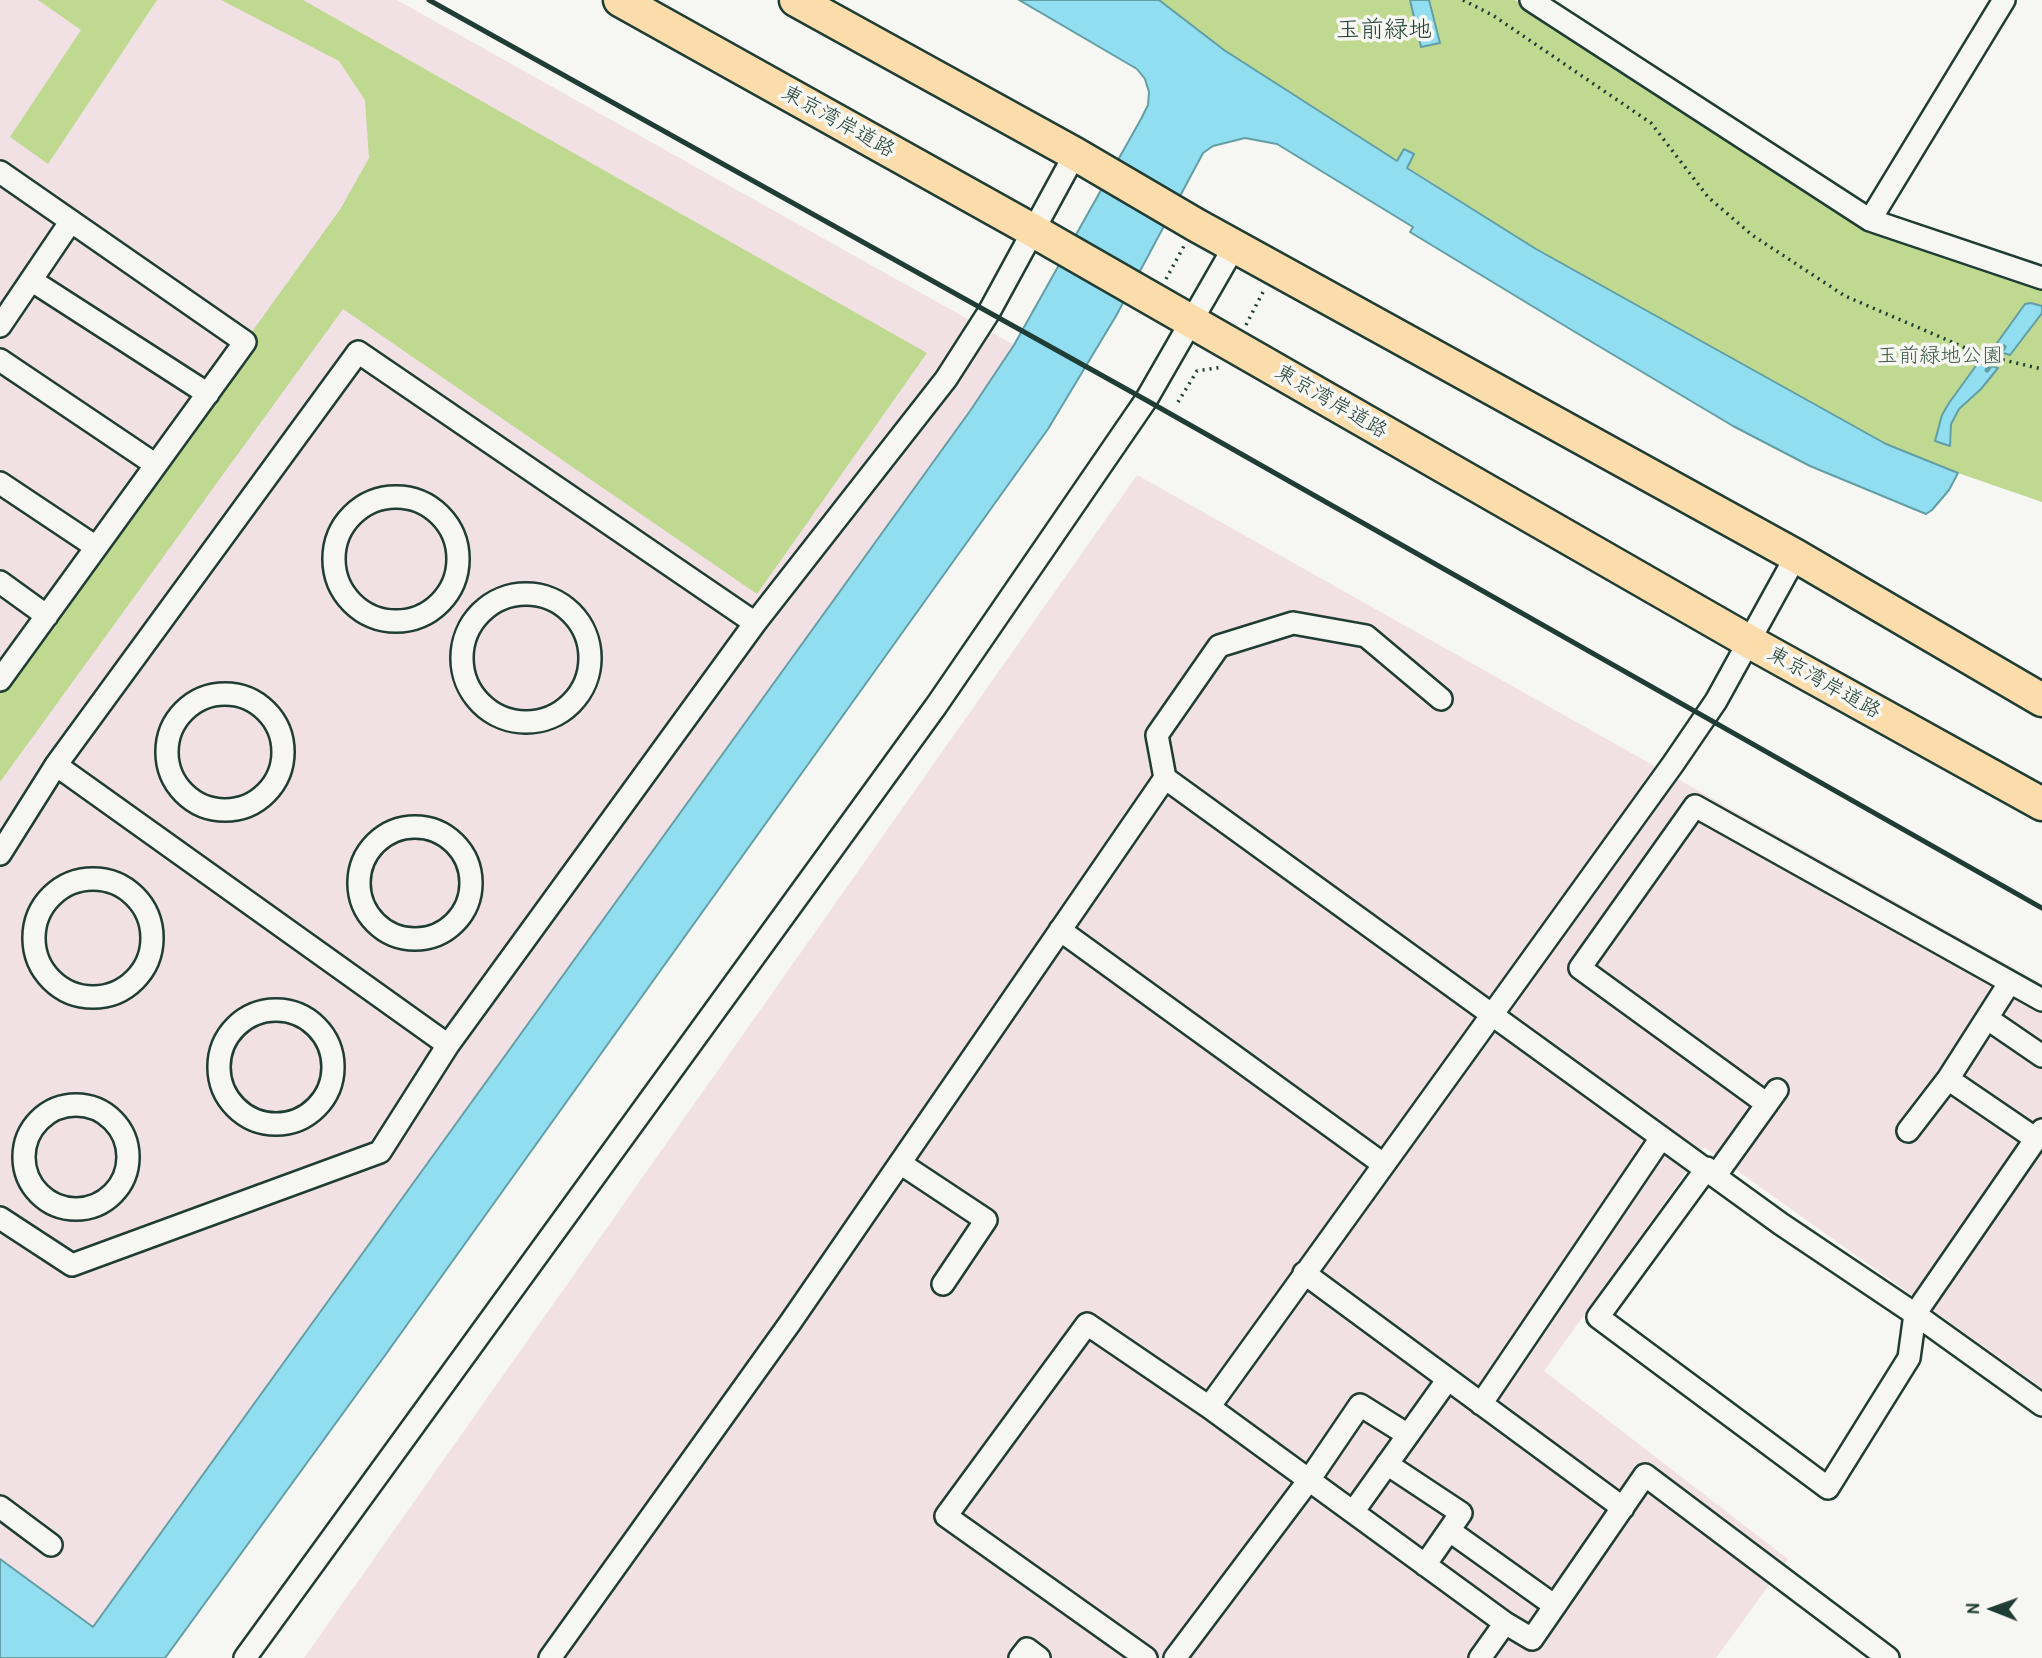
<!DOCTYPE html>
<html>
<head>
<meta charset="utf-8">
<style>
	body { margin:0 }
	#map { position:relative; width:2042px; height:1658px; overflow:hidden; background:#f6f6f2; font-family:"Patrick Hand",sans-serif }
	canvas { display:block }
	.north { position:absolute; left:1958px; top:1574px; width:70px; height:70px; -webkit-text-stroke:5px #f6f6f2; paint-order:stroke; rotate:271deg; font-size:19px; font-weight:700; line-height:28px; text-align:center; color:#1f3d34 }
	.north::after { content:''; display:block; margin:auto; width:24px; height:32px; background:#1f3d34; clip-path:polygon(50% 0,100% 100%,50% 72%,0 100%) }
</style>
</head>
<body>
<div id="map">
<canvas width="2042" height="1658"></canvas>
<div class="north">N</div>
</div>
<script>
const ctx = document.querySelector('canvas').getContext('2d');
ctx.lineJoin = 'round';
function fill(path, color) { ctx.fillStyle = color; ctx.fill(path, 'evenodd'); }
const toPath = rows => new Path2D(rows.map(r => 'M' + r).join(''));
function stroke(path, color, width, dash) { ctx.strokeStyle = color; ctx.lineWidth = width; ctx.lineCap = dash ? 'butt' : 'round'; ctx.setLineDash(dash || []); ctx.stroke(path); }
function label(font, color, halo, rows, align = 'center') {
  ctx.font = font + ' "Patrick Hand","Klee One",sans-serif'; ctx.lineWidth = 7; ctx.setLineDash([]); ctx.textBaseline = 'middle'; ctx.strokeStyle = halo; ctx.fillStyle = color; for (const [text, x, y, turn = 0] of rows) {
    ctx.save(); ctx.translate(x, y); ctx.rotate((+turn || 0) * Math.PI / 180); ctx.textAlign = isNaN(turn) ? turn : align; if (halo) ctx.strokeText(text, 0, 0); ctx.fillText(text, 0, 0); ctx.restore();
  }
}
const built = toPath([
	[0,0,397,0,1014,345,970,411,93,1628,0,1559],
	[1137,475,2042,984,2042,1388,1704,1147,1544,1371,1788,1559,1716,1658,304,1658]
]);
const green = toPath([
	[38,0,157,0,48,164,10,137,81,30],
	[221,0,303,0,927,353,757,594,343,309,0,782,0,682,341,208,369,158,365,100,339,61],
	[1159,0,1515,0,1867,224,2042,283,2042,502,1958,473,1886,444,1536,249,1224,50]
]);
const water = toPath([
	[1019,0,1159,0,1224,50,1397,161,1404,149,1414,154,1407,168,1536,249,1886,444,1958,473,1949,490,1932,510,1926,514,1810,466,1733,426,1575,332,1410,232,1413,227,1277,144,1245,138,1213,146,1203,153,1116,316,1048,429,386,1354,165,1658,0,1658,0,1559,93,1627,970,411,1014,345,1141,119,1148,105,1149,92,1145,79,1137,69,1019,0],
	[1410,0,1429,0,1440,43,1421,47,1410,0],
	[2031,303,2042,306,2042,313,2010,355,1992,350,2025,304,2031,303],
	[1978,363,1998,368,1981,389,1959,409,1951,424,1950,446,1935,441,1942,415,1949,403,1978,363]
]);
const stream = toPath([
	[1987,370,2004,347]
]);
const path = toPath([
	[1463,0,1494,16,1651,123,1708,197,1752,235,1845,296,1982,355,2042,369],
	[1166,279,1184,246],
	[1246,325,1265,288],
	[1178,402,1197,371,1223,367]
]);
const minor = toPath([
	[1531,0,1870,220,2042,278],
	[0,172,245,342,0,680],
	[1870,220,2004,0],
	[31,280,208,394],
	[0,326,71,221],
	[0,360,156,465],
	[0,483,96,547],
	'334 559a62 62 0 1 1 124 0a62 62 0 1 1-124 0Z',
	[0,582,47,616],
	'462 658a64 64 0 1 1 128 0a64 64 0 1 1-128 0Z',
	'167 752a58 58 0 1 1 116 0a58 58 0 1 1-116 0Z',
	[56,765,448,1045],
	[1165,778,1157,735,1219,646,1293,623,1366,636,1441,699],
	'359 883a56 56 0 1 1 112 0a56 56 0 1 1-112 0Z',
	[0,854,56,765,358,352,755,623],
	'34 938a59 59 0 1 1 118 0a59 59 0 1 1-118 0Z',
	[1060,930,1383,1164],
	'219 1067a57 57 0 1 1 114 0a57 57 0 1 1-114 0Z',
	[1988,1019,2042,1056],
	[1948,1079,2036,1139],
	[1767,1104,1580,968,1695,806,2042,1000],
	'24 1157a52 52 0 1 1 104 0a52 52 0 1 1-104 0Z',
	[1908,1131,1948,1079,2010,982],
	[900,1163,986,1220,943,1284],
	[1707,1168,1598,1317,1828,1488,1909,1358,1915,1314,2042,1130],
	[1716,1175,1777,1090],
	[0,1218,72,1265,380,1152,448,1045,755,623,946,379,989,312,1075,154],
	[1304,1273,1623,1508],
	[1481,1404,1661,1138],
	[1209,1407,1673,764,1716,701,1796,556],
	[1387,1464,1461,1513,1425,1565],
	[0,1507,51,1545],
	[1353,1512,1448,1379],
	[1450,1531,1555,1606],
	[245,1658,936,706,1146,400,1234,247],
	[550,1658,790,1323,1165,778,1781,1224,1915,1314,2042,1405],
	[1020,1658,1027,1649,1039,1658],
	[1146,1658,946,1516,1087,1324,1209,1407,1505,1623,1532,1639,1645,1475,1888,1658],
	[1175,1658,1309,1480,1360,1405,1408,1435],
	[1480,1658,1505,1623]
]);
const highway = toPath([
	[620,0,1032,230,1750,642,2042,804],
	[796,0,1075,154,1196,225,1796,556,2042,700]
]);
const rail = toPath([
	[429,0,1146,400,2042,908]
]);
const streetNames = [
	["東京湾岸道路",838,122,29],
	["東京湾岸道路",1331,402,30],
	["東京湾岸道路",1824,683,29]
];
const parkNames = [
	["玉前緑地公園",1940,356]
];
const quarterNames = [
	["玉前緑地",1384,31]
];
fill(built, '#f1e1e5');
fill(green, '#bfd990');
fill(water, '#90deef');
stroke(water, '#639ea4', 2);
stroke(stream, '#639ea4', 5);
stroke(minor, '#1f3d34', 26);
stroke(highway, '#1f3d34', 37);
stroke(path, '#1f3d34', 3.5, [2, 5]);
stroke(minor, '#f6f6f2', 21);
stroke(highway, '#faddab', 32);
stroke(rail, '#1f3d34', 5);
label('21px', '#1f3d34', '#f6f6f2', streetNames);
label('21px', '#3f5c46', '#f6f6f2', parkNames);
label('24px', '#1f3d34', '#f6f6f2', quarterNames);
</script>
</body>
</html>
